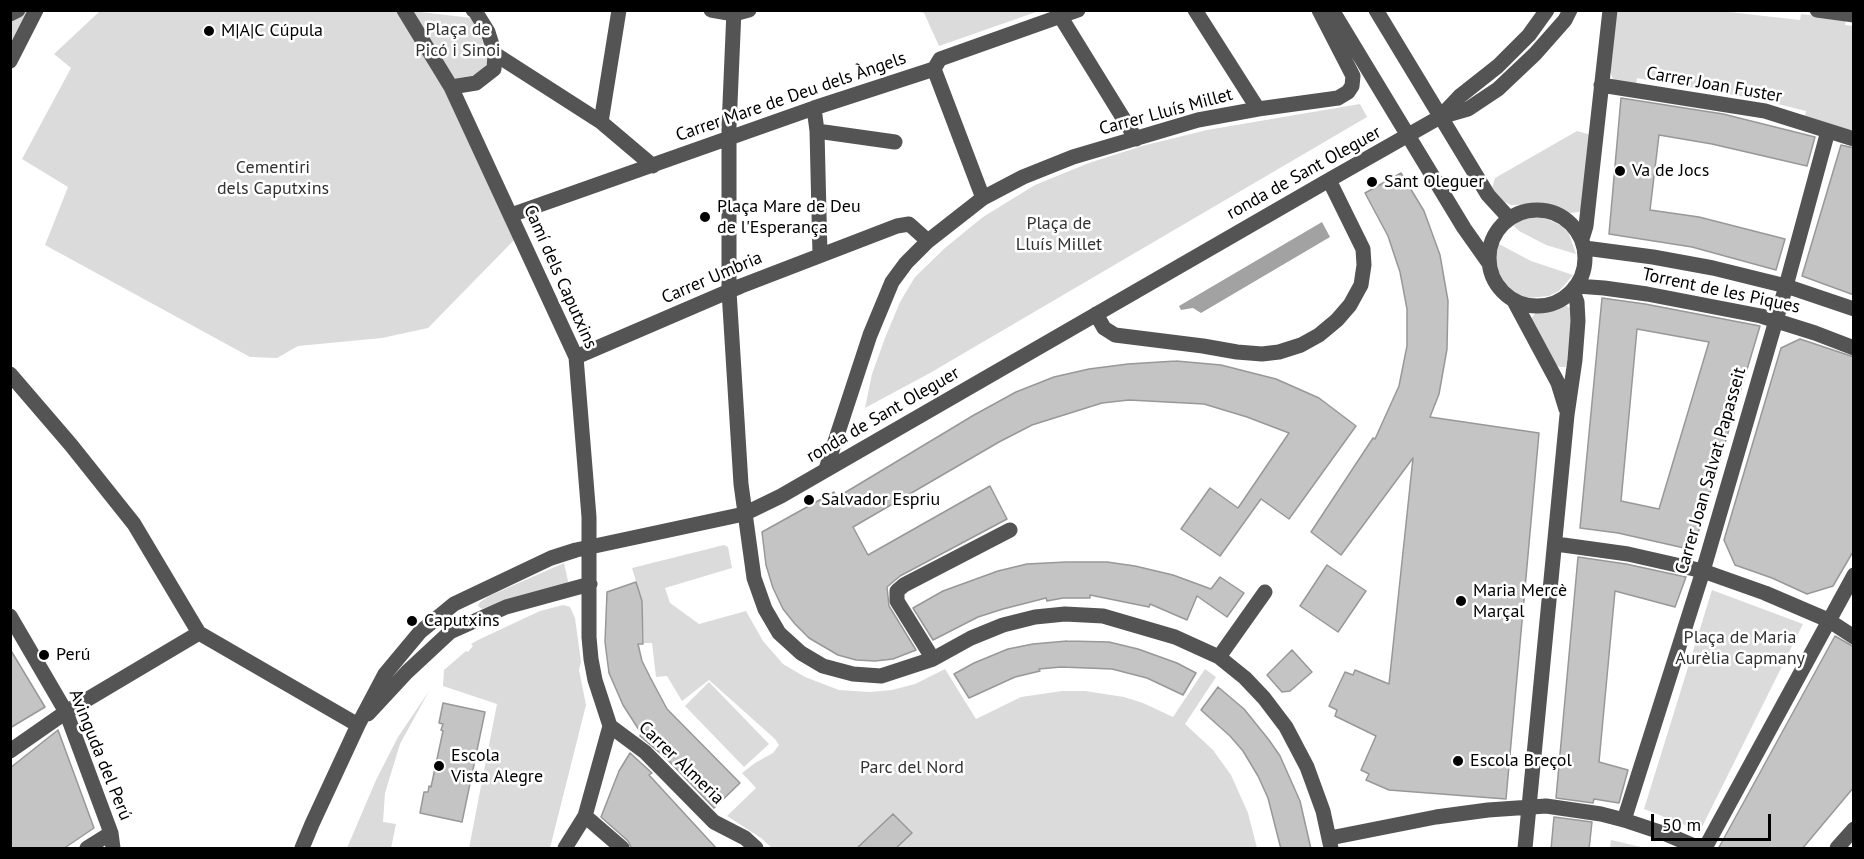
<!DOCTYPE html>
<html>
<head>
<meta charset="utf-8">
<style>
	body { margin:0 }
	#map { position:relative; width:1864px; height:859px; overflow:hidden; background:#fff; font-family:"PT Sans",sans-serif }
	canvas { display:block }
	.frame { position:absolute; inset:0; border:12px solid #000; pointer-events:none }
	.scale { position:absolute; left:1651px; top:814px; width:120px; height:27px; box-sizing:border-box; border:3px solid #000; border-top:0; padding-left:8px; font-size:18px; line-height:21px; white-space:nowrap; color:#000; -webkit-text-stroke:4px #fff; paint-order:stroke }
</style>
</head>
<body>
<div id="map">
<canvas width="1864" height="859"></canvas>
<div class="frame"></div>
<div class="scale">50 m</div>
</div>
<script>
const ctx = document.querySelector('canvas').getContext('2d');
ctx.lineJoin = 'round';
function fill(path, color) { ctx.fillStyle = color; ctx.fill(path, 'evenodd'); }
const toPath = rows => new Path2D(rows.map(r => 'M' + r).join(''));
function stroke(path, color, width, dash) { ctx.strokeStyle = color; ctx.lineWidth = width; ctx.lineCap = dash ? 'butt' : 'round'; ctx.setLineDash(dash || []); ctx.stroke(path); }
function label(font, color, halo, rows, align = 'center') {
  ctx.font = font + ' "PT Sans",sans-serif'; ctx.lineWidth = 5; ctx.setLineDash([]); ctx.textBaseline = 'middle'; ctx.strokeStyle = halo; ctx.fillStyle = color; for (const [text, x, y, turn = 0] of rows) {
    ctx.save(); ctx.translate(x, y); ctx.rotate((+turn || 0) * Math.PI / 180); ctx.textAlign = isNaN(turn) ? turn : align; if (halo) ctx.strokeText(text, 0, 0); ctx.fillText(text, 0, 0); ctx.restore();
  }
}
const green = toPath([
	[1711,10,1800,20,1801,14,1846,19,1845,25,1853,26,1853,131,1805,116,1806,111,1762,100,1637,78,1636,84,1620,82,1613,79,1610,71,1617,11],
	[25,11,28,11,11,42,10,17],
	[100,11,404,11,520,234,428,328,382,338,298,346,277,358,250,357,45,245,68,187,22,159,71,68,54,54],
	[412,11,472,18,479,27,488,63,477,75,452,79],
	[917,11,1039,10,1039,11,939,46,924,13],
	[1360,104,1367,117,930,373,865,408,872,374,885,338,900,302,915,277,945,248,983,217,1035,185,1089,163,1142,146,1207,130],
	[1577,131,1591,135,1582,209,1579,212,1571,213,1542,204,1511,205,1501,200,1491,192,1495,178],
	[1532,216,1543,217,1562,226,1569,234,1576,254,1546,245,1519,231,1512,224,1521,219],
	[1497,243,1531,261,1573,275,1559,291,1549,296,1528,298,1517,295,1501,281,1496,272,1494,261],
	[1565,305,1572,309,1568,362,1565,367,1560,367,1556,365,1531,319,1536,312,1550,311],
	[724,545,728,547,732,568,665,588,670,603,699,624,746,611,763,641,783,664,805,677,839,690,870,692,892,690,915,684,945,669,976,719,1021,697,1062,691,1085,691,1124,697,1143,703,1173,717,1205,669,1216,677,1185,724,1213,750,1231,775,1248,813,1257,848,772,848,761,838,727,816,756,788,742,773,755,763,773,753,779,745,775,739,709,680,682,701,667,676,656,677,652,643,644,643,642,601,632,568],
	[564,563,568,581,566,584,482,609,478,606,479,603,489,596],
	[1712,590,1803,624,1700,831,1644,809],
	[563,605,570,607,575,618,581,662,579,670,586,705,550,848,469,848,497,704,443,686,444,670,466,651,468,652,473,646,471,644,480,639,540,611],
	[709,682,769,744,744,767,685,706],
	[429,691,400,744,385,793,383,822,396,824,391,848,347,848,376,780,398,737],
	[1611,840,1641,847,1644,848,1610,848]
]);
const water = toPath([
	[1322,222,1330,237,1201,313,1193,308,1181,310,1179,306]
]);
const building = toPath([
	[1621,98,1723,114,1815,137,1807,166,1712,144,1659,135,1650,210,1699,217,1785,239,1776,270,1692,247,1609,234,1621,98],
	[1841,145,1854,148,1854,295,1802,276,1841,145],
	[1401,173,1424,211,1440,255,1448,301,1447,349,1439,394,1430,417,1539,433,1506,799,1389,790,1366,780,1369,774,1361,770,1376,736,1335,716,1337,710,1329,706,1345,672,1353,675,1355,670,1389,684,1413,458,1341,555,1311,532,1373,438,1375,439,1399,386,1407,346,1407,309,1400,272,1388,236,1365,193,1401,173],
	[1602,298,1645,304,1760,326,1693,550,1618,533,1580,528,1602,298],
	[1637,329,1709,342,1659,509,1621,501,1637,329],
	[1800,339,1854,357,1854,550,1833,586,1807,594,1772,578,1735,565,1724,540,1781,348,1800,339],
	[1176,361,1221,365,1276,379,1319,398,1356,426,1289,519,1261,499,1220,556,1181,529,1210,488,1238,508,1289,433,1247,417,1204,404,1129,400,1102,403,1032,425,999,442,853,527,868,555,990,486,1007,519,900,576,887,587,889,606,916,650,893,659,875,661,856,660,838,655,809,638,795,624,783,609,773,588,766,565,762,532,834,492,836,498,974,415,1016,392,1054,377,1089,369,1128,364,1176,361],
	[1578,557,1626,564,1686,577,1675,607,1615,591,1599,762,1628,770,1619,803,1594,799,1593,803,1556,798,1578,557],
	[1066,562,1107,562,1135,566,1173,575,1211,589,1220,577,1244,593,1227,617,1197,596,1187,620,1150,604,1149,607,1090,595,1090,598,1063,598,1047,601,1046,598,1003,609,978,617,933,640,913,608,943,591,998,571,1027,564,1066,562],
	[1327,565,1366,591,1338,632,1300,606,1327,565],
	[636,582,642,601,643,644,638,644,642,661,650,677,667,709,740,783,714,808,666,758,640,736,641,733,623,705,609,673,605,642,607,592,636,582],
	[1835,636,1854,647,1854,787,1802,849,1718,849,1835,636],
	[1067,641,1109,642,1138,649,1177,663,1196,673,1183,695,1147,678,1112,669,1061,667,1039,669,1040,671,1015,677,969,698,954,674,974,663,1008,649,1033,644,1067,641],
	[10,649,45,707,10,728,10,649],
	[1292,650,1312,672,1290,691,1282,692,1267,675,1292,650],
	[1218,687,1244,709,1269,740,1280,756,1300,801,1311,849,1281,849,1268,798,1258,776,1243,751,1230,736,1201,710,1218,687],
	[443,703,485,712,462,822,420,813,424,792,428,792,429,786,431,787,443,731,441,730,443,724,439,723,443,703],
	[58,730,94,828,63,849,10,849,10,768,58,730],
	[630,753,652,773,649,775,717,849,632,849,628,841,601,817,619,771,630,753],
	[893,814,912,833,895,849,856,849,893,814],
	[1554,817,1592,822,1589,849,1551,849,1554,817]
]);
const minor = toPath([
	[404,10,451,87,576,357,589,517,589,637,591,659,595,680,610,726],
	[711,10,734,14,749,10],
	[734,10,729,127,729,291,741,484,754,578,765,609,779,633,801,653,823,666,853,674,881,676,933,659,971,638,1003,625,1035,617,1065,614,1103,616,1175,637,1219,657,1245,678,1264,698,1286,727,1307,767,1323,811,1331,848],
	[1195,10,1258,109],
	[1332,10,1464,228,1488,262],
	[1376,10,1488,195,1509,218],
	[1817,10,1854,15],
	[1057,11,1136,139],
	[10,14,18,10],
	[495,54,601,122,653,166],
	[10,61,36,10],
	[934,69,983,198],
	[1601,85,1765,111,1854,139],
	[451,87,476,83,494,69,495,54,488,32,475,11,473,10],
	[814,108,817,131,820,255],
	[1442,115,1460,96,1498,66,1529,35,1547,10],
	[601,122,619,10],
	[817,131,895,142],
	'1489 258a48 48 0 1 1 96 0a48 48 0 1 1-96 0Z',
	[511,215,814,108,934,69,940,59,1078,10],
	[1582,239,1586,226,1610,10],
	[1585,248,1653,257,1713,268,1786,286,1854,309],
	[1577,286,1604,288,1647,294,1761,316,1815,333,1854,348],
	[1514,301,1558,383,1566,409],
	[1096,314,1104,328,1115,335,1203,346,1237,352,1262,354,1279,352,1301,345,1319,335,1337,320,1350,305,1361,285,1364,265,1363,249,1329,180],
	[576,357,741,286,897,226,909,224,928,241],
	[10,374,71,445,134,524,199,633,358,725],
	[826,469,870,335,892,282,906,263,928,241,983,198,1023,177,1073,157,1198,120,1258,109,1338,98,1348,92,1352,86,1353,76,1319,10],
	[1556,544,1628,554,1703,571,1765,593,1828,620,1854,637],
	[10,616,66,712,111,833,113,848],
	[1219,657,1265,592],
	[933,659,897,601,897,591,904,585,1010,530],
	[368,714,407,672,450,632,506,607,590,584],
	[610,726,645,752,714,822,745,838,756,848],
	[10,751,66,712,199,633],
	[585,816,622,848],
	[1624,820,1703,571,1786,286,1828,131],
	[1330,838,1436,817,1488,810,1546,806,1601,814,1624,820,1666,834,1699,848],
	[87,848,111,833],
	[302,848,312,824,358,725,385,674,420,632,454,604,551,558,576,550,744,514,781,496,1329,180,1440,117,1468,109,1498,89,1535,54,1565,20,1570,10],
	[565,848,585,816,610,726],
	[1525,848,1567,415,1575,360,1578,321,1577,302,1573,291],
	[1705,848,1854,575],
	[1837,848,1854,829]
]);
const markers = [
	[209,31,6,"#000"],
	[1620,171,6,"#000"],
	[1372,182,6,"#000"],
	[705,217,6,"#000"],
	[809,500,6,"#000"],
	[1461,601,6,"#000"],
	[412,621,6,"#000"],
	[44,655,6,"#000"],
	[1458,761,6,"#000"],
	[439,766,6,"#000"]
];
const parkNames = [
	["Plaça de",458,30],
	["Picó i Sinoi",458,51],
	["Cementiri",273,168],
	["dels Caputxins",273,189],
	["Plaça de",1059,224],
	["Lluís Millet",1059,245],
	["Plaça de Maria",1740,638],
	["Aurèlia Capmany",1740,659],
	["Parc del Nord",912,768]
];
const poiNames = [
	["M|A|C Cúpula",221,31],
	["Va de Jocs",1632,171],
	["Sant Oleguer",1384,182],
	["Plaça Mare de Deu",717,207],
	["de l'Esperança",717,228],
	["Salvador Espriu",821,500],
	["Maria Mercè",1473,591],
	["Marçal",1473,612],
	["Caputxins",424,621],
	["Perú",56,655],
	["Escola",451,756],
	["Vista Alegre",451,777],
	["Escola Breçol",1470,761]
];
const streetNames = [
	["Carrer Joan Fuster",1714,85,10],
	["Carrer Mare de Deu dels Àngels",791,97,-19],
	["Carrer Lluís Millet",1166,112,-15],
	["ronda de Sant Oleguer",1304,173,-29],
	["Camí dels Caputxins",560,277,66],
	["Carrer Umbria",712,278,-23],
	["Torrent de les Piques",1721,291,12],
	["ronda de Sant Oleguer",883,415,-30],
	["Carrer Joan Salvat Papasseit",1711,471,-74],
	["Avinguda del Perú",100,755,68],
	["Carrer Almeria",681,763,44]
];
fill(green, '#dbdbdb');
fill(water, '#a2a2a2');
fill(building, '#c4c4c4');
stroke(building, '#989898', 1.5);
stroke(minor, '#545454', 15);
for (const [x, y, r, color] of markers) { const dot = new Path2D(); dot.arc(x, y, r, 0, 2 * Math.PI); ctx.fillStyle = color; ctx.fill(dot); stroke(dot, '#fff', 2); }
label('18px', '#323232', '#fff', parkNames);
label('18px', '#000', '#fff', poiNames, 'left');
label('18px', '#000', '#fff', streetNames);
</script>
</body>
</html>
